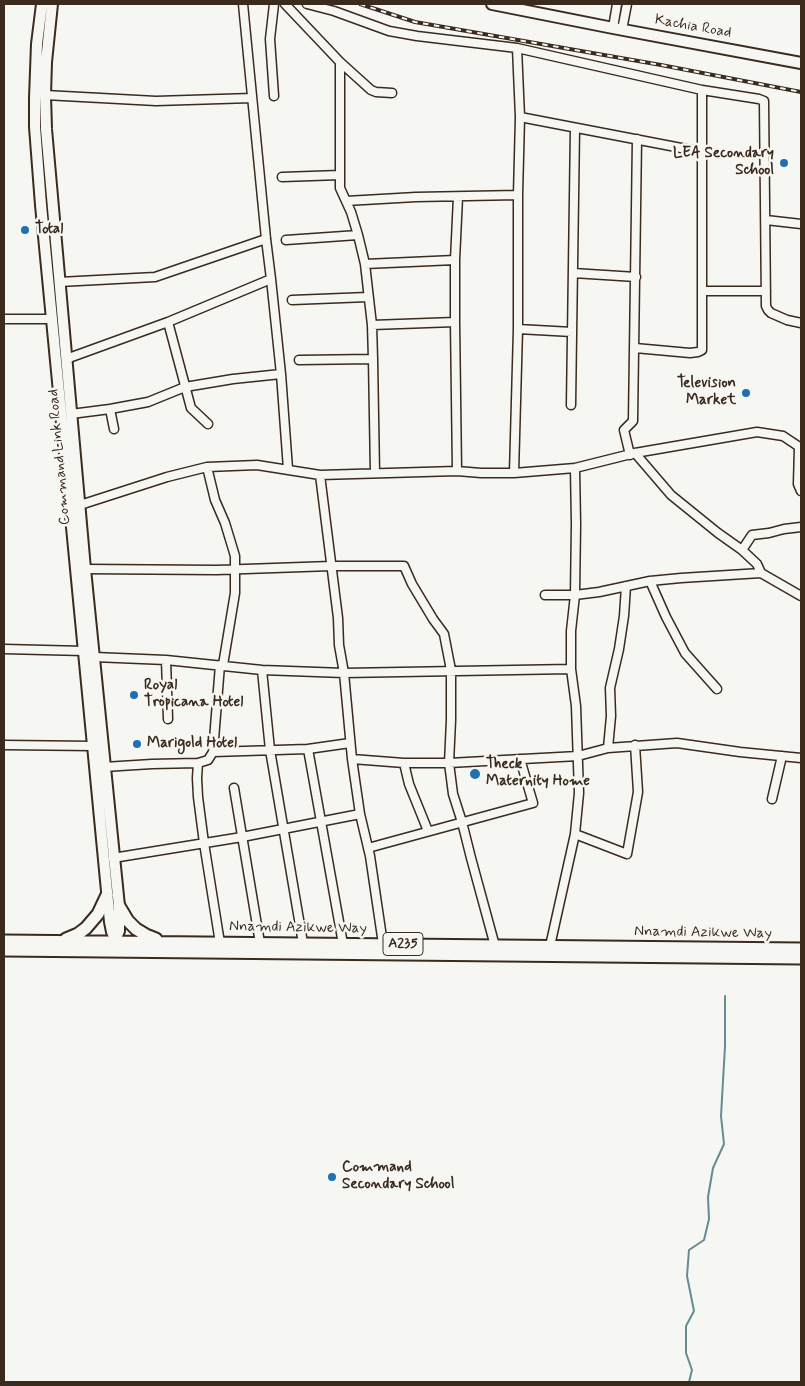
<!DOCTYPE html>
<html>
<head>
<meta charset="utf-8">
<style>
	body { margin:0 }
	#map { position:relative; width:805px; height:1386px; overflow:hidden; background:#f6f6f2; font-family:Mynerve,sans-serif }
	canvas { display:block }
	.frame { position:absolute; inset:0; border:5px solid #3b2a1e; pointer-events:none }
</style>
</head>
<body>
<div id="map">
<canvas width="805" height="1386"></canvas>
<div class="frame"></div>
</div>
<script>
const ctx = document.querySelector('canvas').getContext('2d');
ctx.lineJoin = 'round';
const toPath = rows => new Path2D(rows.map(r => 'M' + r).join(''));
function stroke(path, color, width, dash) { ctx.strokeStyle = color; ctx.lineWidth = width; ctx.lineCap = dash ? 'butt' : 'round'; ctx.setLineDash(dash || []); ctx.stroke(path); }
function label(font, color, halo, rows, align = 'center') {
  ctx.font = font + ' Mynerve,sans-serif'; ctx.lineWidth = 5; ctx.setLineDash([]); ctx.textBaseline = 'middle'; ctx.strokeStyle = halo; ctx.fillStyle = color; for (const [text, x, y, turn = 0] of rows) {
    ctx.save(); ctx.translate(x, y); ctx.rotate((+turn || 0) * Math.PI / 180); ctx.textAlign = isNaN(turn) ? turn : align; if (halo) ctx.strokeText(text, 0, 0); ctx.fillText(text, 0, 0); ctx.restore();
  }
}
const stream = toPath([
	[689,1382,692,1370,686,1353,686,1326,694,1311,687,1276,689,1250,704,1240,709,1219,708,1197,713,1168,724,1144,721,1116,725,1046,725,996]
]);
const minor = toPath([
	[243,4,266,239,271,279,281,374,288,469],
	[274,4,270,39,274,96],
	[285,4,340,62,371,90,376,92,392,93],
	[307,4,334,11,389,31,417,36,517,48,702,90,759,99,764,101,766,306,768,310,771,313,787,320,801,323],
	[613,28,617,4],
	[622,30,627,4],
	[340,62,340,188,351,212,358,235,365,264,372,325,373,359,375,473],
	[45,95,156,101,252,98],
	[520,117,702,152],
	[282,177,340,175],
	[346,201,416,197,518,195],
	[766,220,801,224],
	[286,240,358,235],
	[365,264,455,260],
	[573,273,636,277],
	[59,282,155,277,266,239],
	[702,291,766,291],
	[292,300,368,297],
	[4,319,52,319],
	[168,322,191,408,208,424],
	[372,325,455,322],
	[518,329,572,332],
	[635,348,690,353,698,352,702,350,702,90],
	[66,359,168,322,271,279],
	[299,360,373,359],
	[571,405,575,128],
	[110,409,114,429],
	[71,414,110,409,148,402,185,387,233,379,281,374],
	[799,447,798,484,801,491],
	[635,453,671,495,718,533,742,550,757,564,761,573,801,596],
	[630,455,624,430,633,421,637,139],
	[207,467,215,500,225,523,235,556,235,593,223,665],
	[457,471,455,322,455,260,458,197],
	[514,473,518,329,518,195,520,117,517,48],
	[320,475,338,618,339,645,344,673,352,759,360,814,370,856,383,944],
	[80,505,167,477,207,467,257,465,320,475,457,471,481,473,514,473,575,468,635,453,757,432,783,436,801,448],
	[742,550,752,535,769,533,784,529,801,527],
	[85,569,217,570,331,566,404,566,412,584,433,619,444,634,451,670,451,720,449,763,453,794,462,822,471,858,495,946],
	[650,581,666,617,685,653,717,689],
	[545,595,575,595,599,592,650,581,681,578,761,573],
	[4,649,84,651],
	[94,657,166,660,262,670,344,673,571,669],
	[166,660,168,719],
	[262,670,270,750,303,943],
	[4,745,93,746],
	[608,748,611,716,610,688,619,649,624,616,626,586],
	[308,749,343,944],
	[213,752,308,749,350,743],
	[352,759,404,763,449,763,578,756,608,748,677,743,740,752,801,758],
	[198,763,197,778,198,797,204,843,220,943],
	[404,763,409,784,428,831],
	[104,767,152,764,198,763,208,760,213,752,220,665],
	[234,788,260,943],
	[772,799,782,756],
	[575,834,627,854,638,792,635,745],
	[368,848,533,803,520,759],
	[113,858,242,837,360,814],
	[550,946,575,834,579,793,576,706,571,669,571,631,575,595,576,524,575,468]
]);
const major = toPath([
	[42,4,37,44,35,98,35,127,41,205,110,922,112,932,116,941,122,945],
	[52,4,46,62,45,95,46,129,85,569,119,906,119,931,114,942],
	[492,4,613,28,801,63]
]);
const highway = toPath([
	[119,906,128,921,136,929,146,935,156,939],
	[66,939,78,934,86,928,98,914,107,895],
	[4,941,801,949],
	[4,950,801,958]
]);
const rail = toPath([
	[360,4,415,22,661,65,801,92]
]);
const markers = [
	[784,163,5,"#1f6fb2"],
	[25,230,5,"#1f6fb2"],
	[746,393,5,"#1f6fb2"],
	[134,695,5,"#1f6fb2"],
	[137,744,5,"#1f6fb2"],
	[475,774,6,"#1f6fb2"],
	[332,1177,5,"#1f6fb2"]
];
const shields = [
	[403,944,40]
];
const shieldNames = [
	["A235",403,944]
];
const streetNames = [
	["Kachia Road",693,27,10],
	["Command Link Road",60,457,-95],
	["Nnamdi Azikwe Way",298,928,1],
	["Nnamdi Azikwe Way",703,933,1]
];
const poiNames = [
	["LEA Secondary",774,154,"right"],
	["School",774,171,"right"],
	["Total",35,230],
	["Television",736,384,"right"],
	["Market",736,401,"right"],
	["Royal",144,686],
	["Tropicana Hotel",144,703],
	["Marigold Hotel",147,744],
	["Theck",486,765],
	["Maternity Home",486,782],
	["Command",342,1168],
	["Secondary School",342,1185]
];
stroke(stream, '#658c93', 2);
stroke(minor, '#3b2a1e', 11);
stroke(major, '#3b2a1e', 14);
stroke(highway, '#3b2a1e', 15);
stroke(minor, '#f6f6f2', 8);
stroke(major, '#f6f6f2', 10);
stroke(highway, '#f6f6f2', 11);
stroke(rail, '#3b2a1e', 4);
stroke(rail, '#f6f6f2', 2, [5.5]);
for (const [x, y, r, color] of markers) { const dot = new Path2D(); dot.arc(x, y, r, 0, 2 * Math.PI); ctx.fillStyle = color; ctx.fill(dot); stroke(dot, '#f6f6f2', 2); }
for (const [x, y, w] of shields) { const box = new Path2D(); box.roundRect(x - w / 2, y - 11.5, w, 23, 4); ctx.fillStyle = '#f6f6f2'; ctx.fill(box); stroke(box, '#3b2a1e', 1); }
label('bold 14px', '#3b2a1e', null, shieldNames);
label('15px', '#3b2a1e', '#f6f6f2', streetNames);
label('bold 15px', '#3b2a1e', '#f6f6f2', poiNames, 'left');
</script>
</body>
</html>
